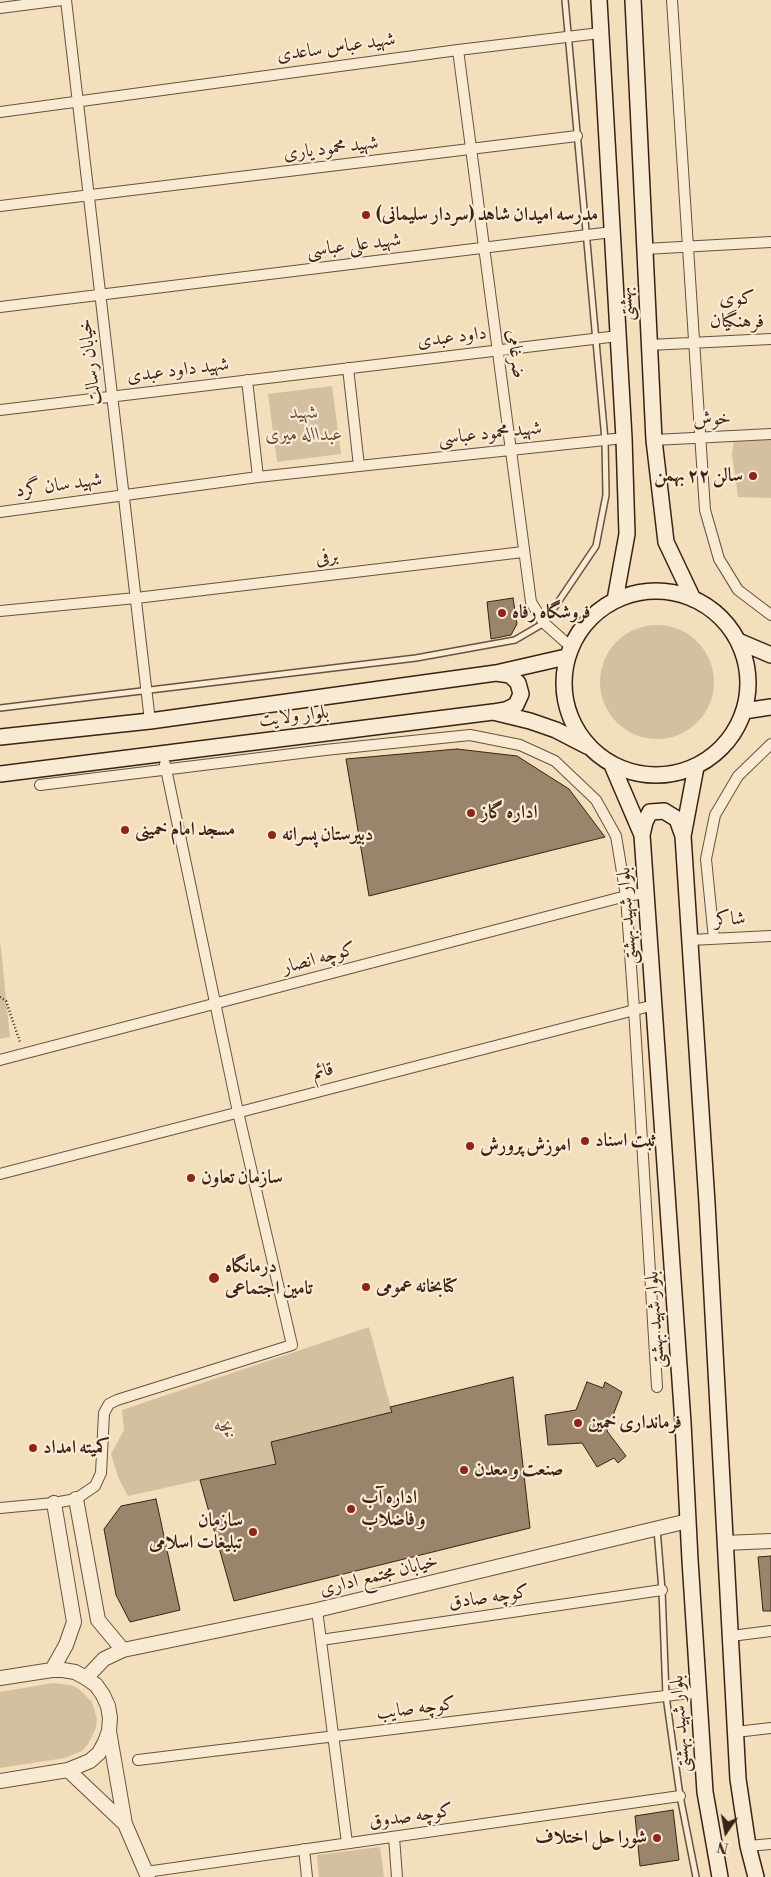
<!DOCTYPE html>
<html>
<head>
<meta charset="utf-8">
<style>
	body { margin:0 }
	#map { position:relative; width:771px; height:1877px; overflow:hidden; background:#f4dfbc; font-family:"Libre Bodoni",serif }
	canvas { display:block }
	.north { position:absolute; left:701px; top:1807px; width:50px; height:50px; -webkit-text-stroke:4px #f8ead3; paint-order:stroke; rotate:192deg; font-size:14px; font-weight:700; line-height:20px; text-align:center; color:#3a2216 }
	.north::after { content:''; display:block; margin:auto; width:18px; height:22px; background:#3a2216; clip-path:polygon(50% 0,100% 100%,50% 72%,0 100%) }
</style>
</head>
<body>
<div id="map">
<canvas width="771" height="1877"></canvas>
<div class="north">N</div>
</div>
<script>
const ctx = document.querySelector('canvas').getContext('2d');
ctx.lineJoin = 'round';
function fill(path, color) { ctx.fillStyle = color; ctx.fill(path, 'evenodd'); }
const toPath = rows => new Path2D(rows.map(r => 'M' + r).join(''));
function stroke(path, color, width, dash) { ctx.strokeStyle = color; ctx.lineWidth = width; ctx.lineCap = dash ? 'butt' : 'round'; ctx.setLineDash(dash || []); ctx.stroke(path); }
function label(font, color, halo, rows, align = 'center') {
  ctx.font = font + ' "Libre Bodoni",Amiri,serif'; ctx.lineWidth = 4.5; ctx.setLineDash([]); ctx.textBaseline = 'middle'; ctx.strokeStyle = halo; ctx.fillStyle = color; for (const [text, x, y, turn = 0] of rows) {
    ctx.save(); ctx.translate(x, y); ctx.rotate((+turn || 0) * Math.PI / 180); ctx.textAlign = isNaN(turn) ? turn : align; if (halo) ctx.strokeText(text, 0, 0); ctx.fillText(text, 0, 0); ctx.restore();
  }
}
const green = toPath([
	[332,386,341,454,277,462,268,394],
	[734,439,771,439,771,498,738,497,732,455],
	'600 682a57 57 0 1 1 114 0a57 57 0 1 1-114 0Z',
	[0,940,10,1037,0,1039],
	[369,1327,392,1412,271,1442,277,1463,128,1496,118,1477,111,1454,124,1430,122,1410],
	[53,1683,71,1685,79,1689,92,1702,97,1719,96,1728,88,1744,82,1751,65,1758,0,1768,0,1692],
	[380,1847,384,1877,319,1877,317,1855]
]);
const building = toPath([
	[513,598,517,624,511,635,491,639,487,602,513,598],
	[457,749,517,756,569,789,605,837,369,896,346,759,457,749],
	[513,1377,530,1528,234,1601,200,1480,276,1464,271,1442,392,1412,390,1407,513,1377],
	[587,1382,603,1388,605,1382,622,1392,607,1431,626,1456,618,1463,614,1458,597,1467,582,1443,548,1445,545,1415,576,1410,587,1382],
	[156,1499,180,1610,130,1622,116,1595,104,1529,121,1506,156,1499],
	[771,1556,771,1611,763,1611,758,1557,771,1556],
	[673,1810,679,1860,640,1866,635,1816,673,1810]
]);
const path = toPath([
	[0,997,6,1001,20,1042]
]);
const service = toPath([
	[0,708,416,658,515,640,544,623,596,546,606,495,605,440,565,0],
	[657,1529,662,1590,666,1696,680,1796,696,1877]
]);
const minor = toPath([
	[66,0,150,721],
	[672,0,705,510,719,559,738,590,771,615],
	[0,8,62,0],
	[458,50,531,602,544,623,571,647],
	[0,112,458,50,600,33],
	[0,206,577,136],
	[645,249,771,242],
	[0,307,612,232],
	[649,345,771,339],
	[247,380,258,477],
	[0,410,618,336],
	[654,440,771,434],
	[359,466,624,438],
	[0,512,258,477,359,466,348,368],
	[0,611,136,598,523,552],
	[40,785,325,750,470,735,520,745,555,761,596,800,616,836,626,896,634,1009,657,1387],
	[714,939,706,859,715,815,738,776,771,744],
	[690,940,771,936],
	[0,1060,626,896,646,893],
	[0,1174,654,1005],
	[0,1508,54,1503,76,1499,95,1486,101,1473,104,1413,109,1404,117,1400,292,1345,238,1112,165,764],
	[317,1610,347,1843],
	[731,1636,771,1631],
	[321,1640,662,1590],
	[736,1732,771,1728],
	[138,1760,698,1692],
	[394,1837,397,1877],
	[748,1846,771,1844],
	[304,1849,307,1877],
	[146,1872,680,1796]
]);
const tertiary = toPath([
	[76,1499,98,1620,123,1650],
	[725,1543,771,1541],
	[52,1670,66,1645,74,1622,54,1503],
	[0,1678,52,1670,63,1670,75,1672,86,1678,96,1685,103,1695,108,1706,110,1718,109,1731,105,1742,99,1753,90,1761,68,1770,0,1781],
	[86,1678,104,1659,123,1650,317,1610,688,1521],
	[109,1731,125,1824,148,1877],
	[68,1770,125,1824]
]);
const secondary = toPath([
	[599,0,624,438,627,534,615,600],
	[633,0,654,440,666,542,693,599],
	'564 683a92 92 0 1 1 184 0a92 92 0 1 1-184 0Z',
	[738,641,771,655],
	[744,711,771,707],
	[494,712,506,710,516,705,521,694,518,683,510,675,496,673],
	[0,737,150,721,496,673,566,657],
	[612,765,642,835,683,1423,690,1560,705,1792,720,1877],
	[696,767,683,836,707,1203,738,1779,748,1846,756,1877],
	[0,774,493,712,530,721,556,730,587,746],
	[642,835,645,822,650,812,664,811,677,819,683,836]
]);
const markers = [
	[366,215,5,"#8f2418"],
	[753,476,5,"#8f2418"],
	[502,613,5,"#8f2418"],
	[471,813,5,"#8f2418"],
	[125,830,5,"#8f2418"],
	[272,835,5,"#8f2418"],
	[585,1141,5,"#8f2418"],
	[470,1146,5,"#8f2418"],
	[191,1178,5,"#8f2418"],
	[214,1278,6,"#8f2418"],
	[366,1287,5,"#8f2418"],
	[578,1423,5,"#8f2418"],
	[33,1448,5,"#8f2418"],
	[464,1470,5,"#8f2418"],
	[351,1509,5,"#8f2418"],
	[253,1532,5,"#8f2418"],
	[657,1838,5,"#8f2418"]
];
const streetNames = [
	["شهید عباس ساعدی",336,48,-8],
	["شهید محمود یاری",331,149,-7],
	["شهید علی عباسی",354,246,-7],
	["بهشتی",627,304,-93],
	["داود عبدی",452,338,-7],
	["ضرغامی",515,354,83],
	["خیابان رسالت",91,362,-97],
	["شهید داود عبدی",178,371,-7],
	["خوش",712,420,-3],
	["شهید محمود عباسی",490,434,-6],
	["شهید سان گرد",59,486,-8],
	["برفی",327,558,-7],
	["بلوار ولایت",294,717,-7],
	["بلوار شهید بهشتی",628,916,-94],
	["شاکر",730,920,-3],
	["کوچه انصار",319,959,-15],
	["قائم",323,1072,-15],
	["بلوار شهید بهشتی",656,1320,-94],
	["خیابان مجتمع اداری",379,1576,-14],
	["کوچه صادق",489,1598,-8],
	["کوچه صایب",416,1709,-7],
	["بلوار شهید بهشتی",681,1724,-94],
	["کوچه صدوق",411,1817,-8]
];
const poiNames = [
	["مدرسه امیدان شاهد (سردار سلیمانی)",376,215],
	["سالن ۲۲ بهمن",743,476,"right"],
	["فروشگاه رفاه",512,613],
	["اداره گاز",481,813],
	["مسجد امام خمینی",135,830],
	["دبیرستان پسرانه",282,835],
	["ثبت اسناد",595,1141],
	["اموزش پرورش",480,1146],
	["سازمان تعاون",201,1178],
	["درمانگاه",225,1267],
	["تامین اجتماعی",225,1289],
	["کتابخانه عمومی",376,1287],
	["فرمانداری خمین",588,1423],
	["کمیته امداد",43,1448],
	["صنعت و معدن",474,1470],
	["اداره آب",361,1498],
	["و فاضلاب",361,1520],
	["سازمان",243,1521,"right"],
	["تبلیغات اسلامی",243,1543,"right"],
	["شورا حل اختلاف",647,1838,"right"]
];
const parkNames = [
	["شهید",304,413],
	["عبدااله میری",304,435],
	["بچه",224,1426]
];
const neighbourhoodNames = [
	["کوی",737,299],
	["فرهنگیان",737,322]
];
fill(green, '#d4bfa0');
fill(building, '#9b846c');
stroke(building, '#3a2216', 1);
stroke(service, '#685140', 8);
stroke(minor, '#685140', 12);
stroke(tertiary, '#685140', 16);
stroke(secondary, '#3a2216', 18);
stroke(path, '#3a2216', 2.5, [1, 2.5]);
stroke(service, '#f8ead3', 5);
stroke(minor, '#f8ead3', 10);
stroke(tertiary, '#f8ead3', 14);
stroke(secondary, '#f8ead3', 15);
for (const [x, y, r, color] of markers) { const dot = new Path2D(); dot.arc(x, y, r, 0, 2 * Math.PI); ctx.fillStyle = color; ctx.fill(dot); stroke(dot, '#f8ead3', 2); }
label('19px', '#3a2216', '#f8ead3', streetNames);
label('bold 19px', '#3a2216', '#f8ead3', poiNames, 'left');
label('italic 19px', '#604938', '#f8ead3', parkNames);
label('20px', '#3a2216', '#f8ead3', neighbourhoodNames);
</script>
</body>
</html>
